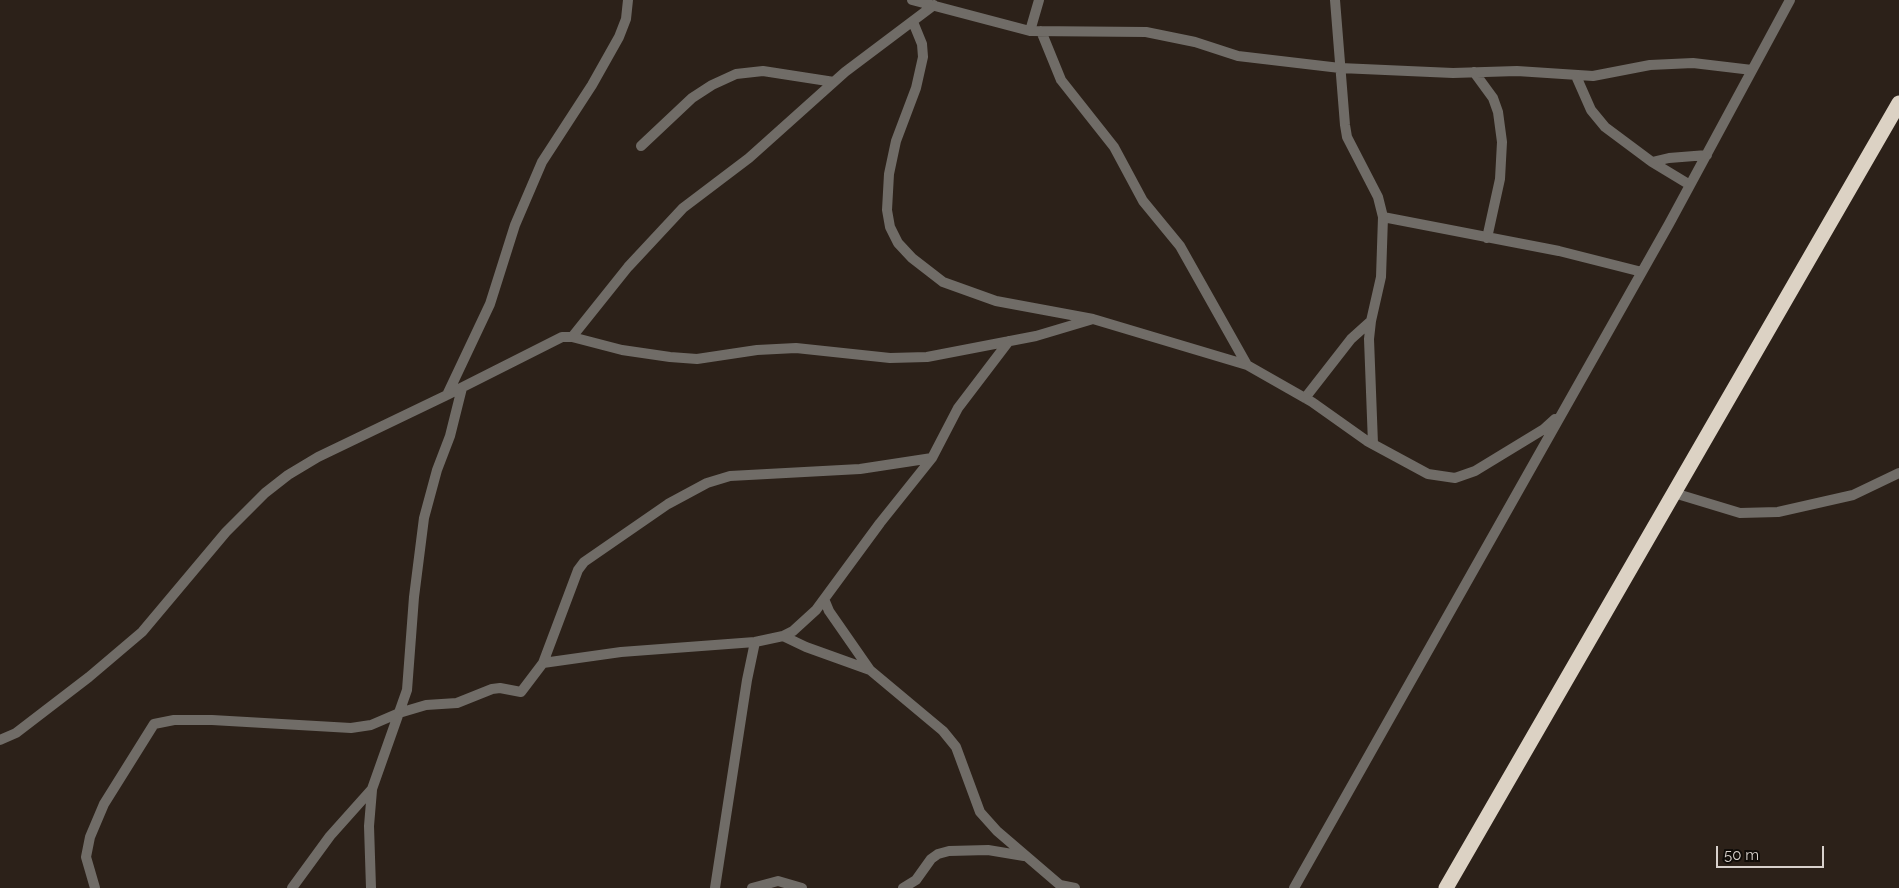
<!DOCTYPE html>
<html>
<head>
<meta charset="utf-8">
<style>
	body { margin:0 }
	#map { position:relative; width:1899px; height:888px; overflow:hidden; background:#2c2119; font-family:Raleway,sans-serif }
	canvas { display:block }
	.scale { position:absolute; left:1716px; top:846px; width:108px; height:22px; box-sizing:border-box; border:2px solid #d8d1cc; border-top:0; padding-left:6px; font-size:15px; line-height:18px; white-space:nowrap; color:#d8d1cc; -webkit-text-stroke:4px #100c08; paint-order:stroke }
</style>
</head>
<body>
<div id="map">
<canvas width="1899" height="888"></canvas>
<div class="scale">50 m</div>
</div>
<script>
const ctx = document.querySelector('canvas').getContext('2d');
ctx.lineJoin = 'round';
const toPath = rows => new Path2D(rows.map(r => 'M' + r).join(''));
function stroke(path, color, width, dash) { ctx.strokeStyle = color; ctx.lineWidth = width; ctx.lineCap = dash ? 'butt' : 'round'; ctx.setLineDash(dash || []); ctx.stroke(path); }
const street = toPath([
	[912,0,1030,31,1146,32,1195,42,1238,56,1340,68,1453,73,1517,71,1593,76,1650,65,1693,63,1752,70],
	[1335,0,1345,125,1347,137,1378,197,1383,217,1381,277,1371,321,1369,339,1373,444],
	[913,22,922,44,923,57,916,88,896,141,889,174,887,210,890,227,898,243,912,258,943,282,996,301,1093,319,1247,365,1312,402,1367,441,1428,474,1455,478,1475,471,1544,429,1555,419],
	[1030,31,1039,0],
	[1041,31,1061,80,1114,147,1143,201,1180,246,1247,365],
	[1474,72,1493,98,1498,112,1502,142,1500,179,1487,238],
	[1576,76,1591,110,1605,127,1652,162,1690,185],
	[641,146,692,98,712,85,736,74,763,71,834,82],
	[1652,162,1669,158,1707,155],
	[1383,217,1559,251,1642,272],
	[572,337,628,267,683,208,749,158,845,72,934,5],
	[447,395,490,304,515,225,542,162,592,85,619,37,626,19,628,0],
	[1305,398,1351,339,1371,321],
	[1674,493,1740,513,1778,512,1853,495,1899,473],
	[824,599,829,611,870,670,943,731,956,747,980,812,997,831,1060,885,1075,888],
	[783,636,806,647,870,670],
	[543,663,621,652,755,642,783,636,793,631,816,610,880,523,932,458,958,408,1009,341],
	[0,740,16,733,89,677,142,632,226,532,265,493,288,475,318,457,447,395,562,337,572,337,622,350,670,357,697,359,757,350,796,348,890,358,927,357,1036,336,1093,319],
	[95,888,86,857,90,837,104,804,154,724,174,720,212,720,351,728,371,725,399,713,426,705,457,703,492,689,500,688,521,692,543,663,578,570,584,562,668,504,707,483,730,476,860,469,932,458],
	[292,888,330,836,372,789,407,690,414,597,424,518,437,470,450,436,462,388],
	[371,888,369,826,372,790],
	[715,888,747,680,755,642],
	[752,888,778,881,802,888],
	[903,888,916,880,931,859,938,854,949,851,988,850,1024,856],
	[1294,888,1669,224,1790,0]
]);
const highway = toPath([
	[1446,888,1899,103]
]);
stroke(street, '#706c67', 10);
stroke(highway, '#dcd2c4', 15);
</script>
</body>
</html>
